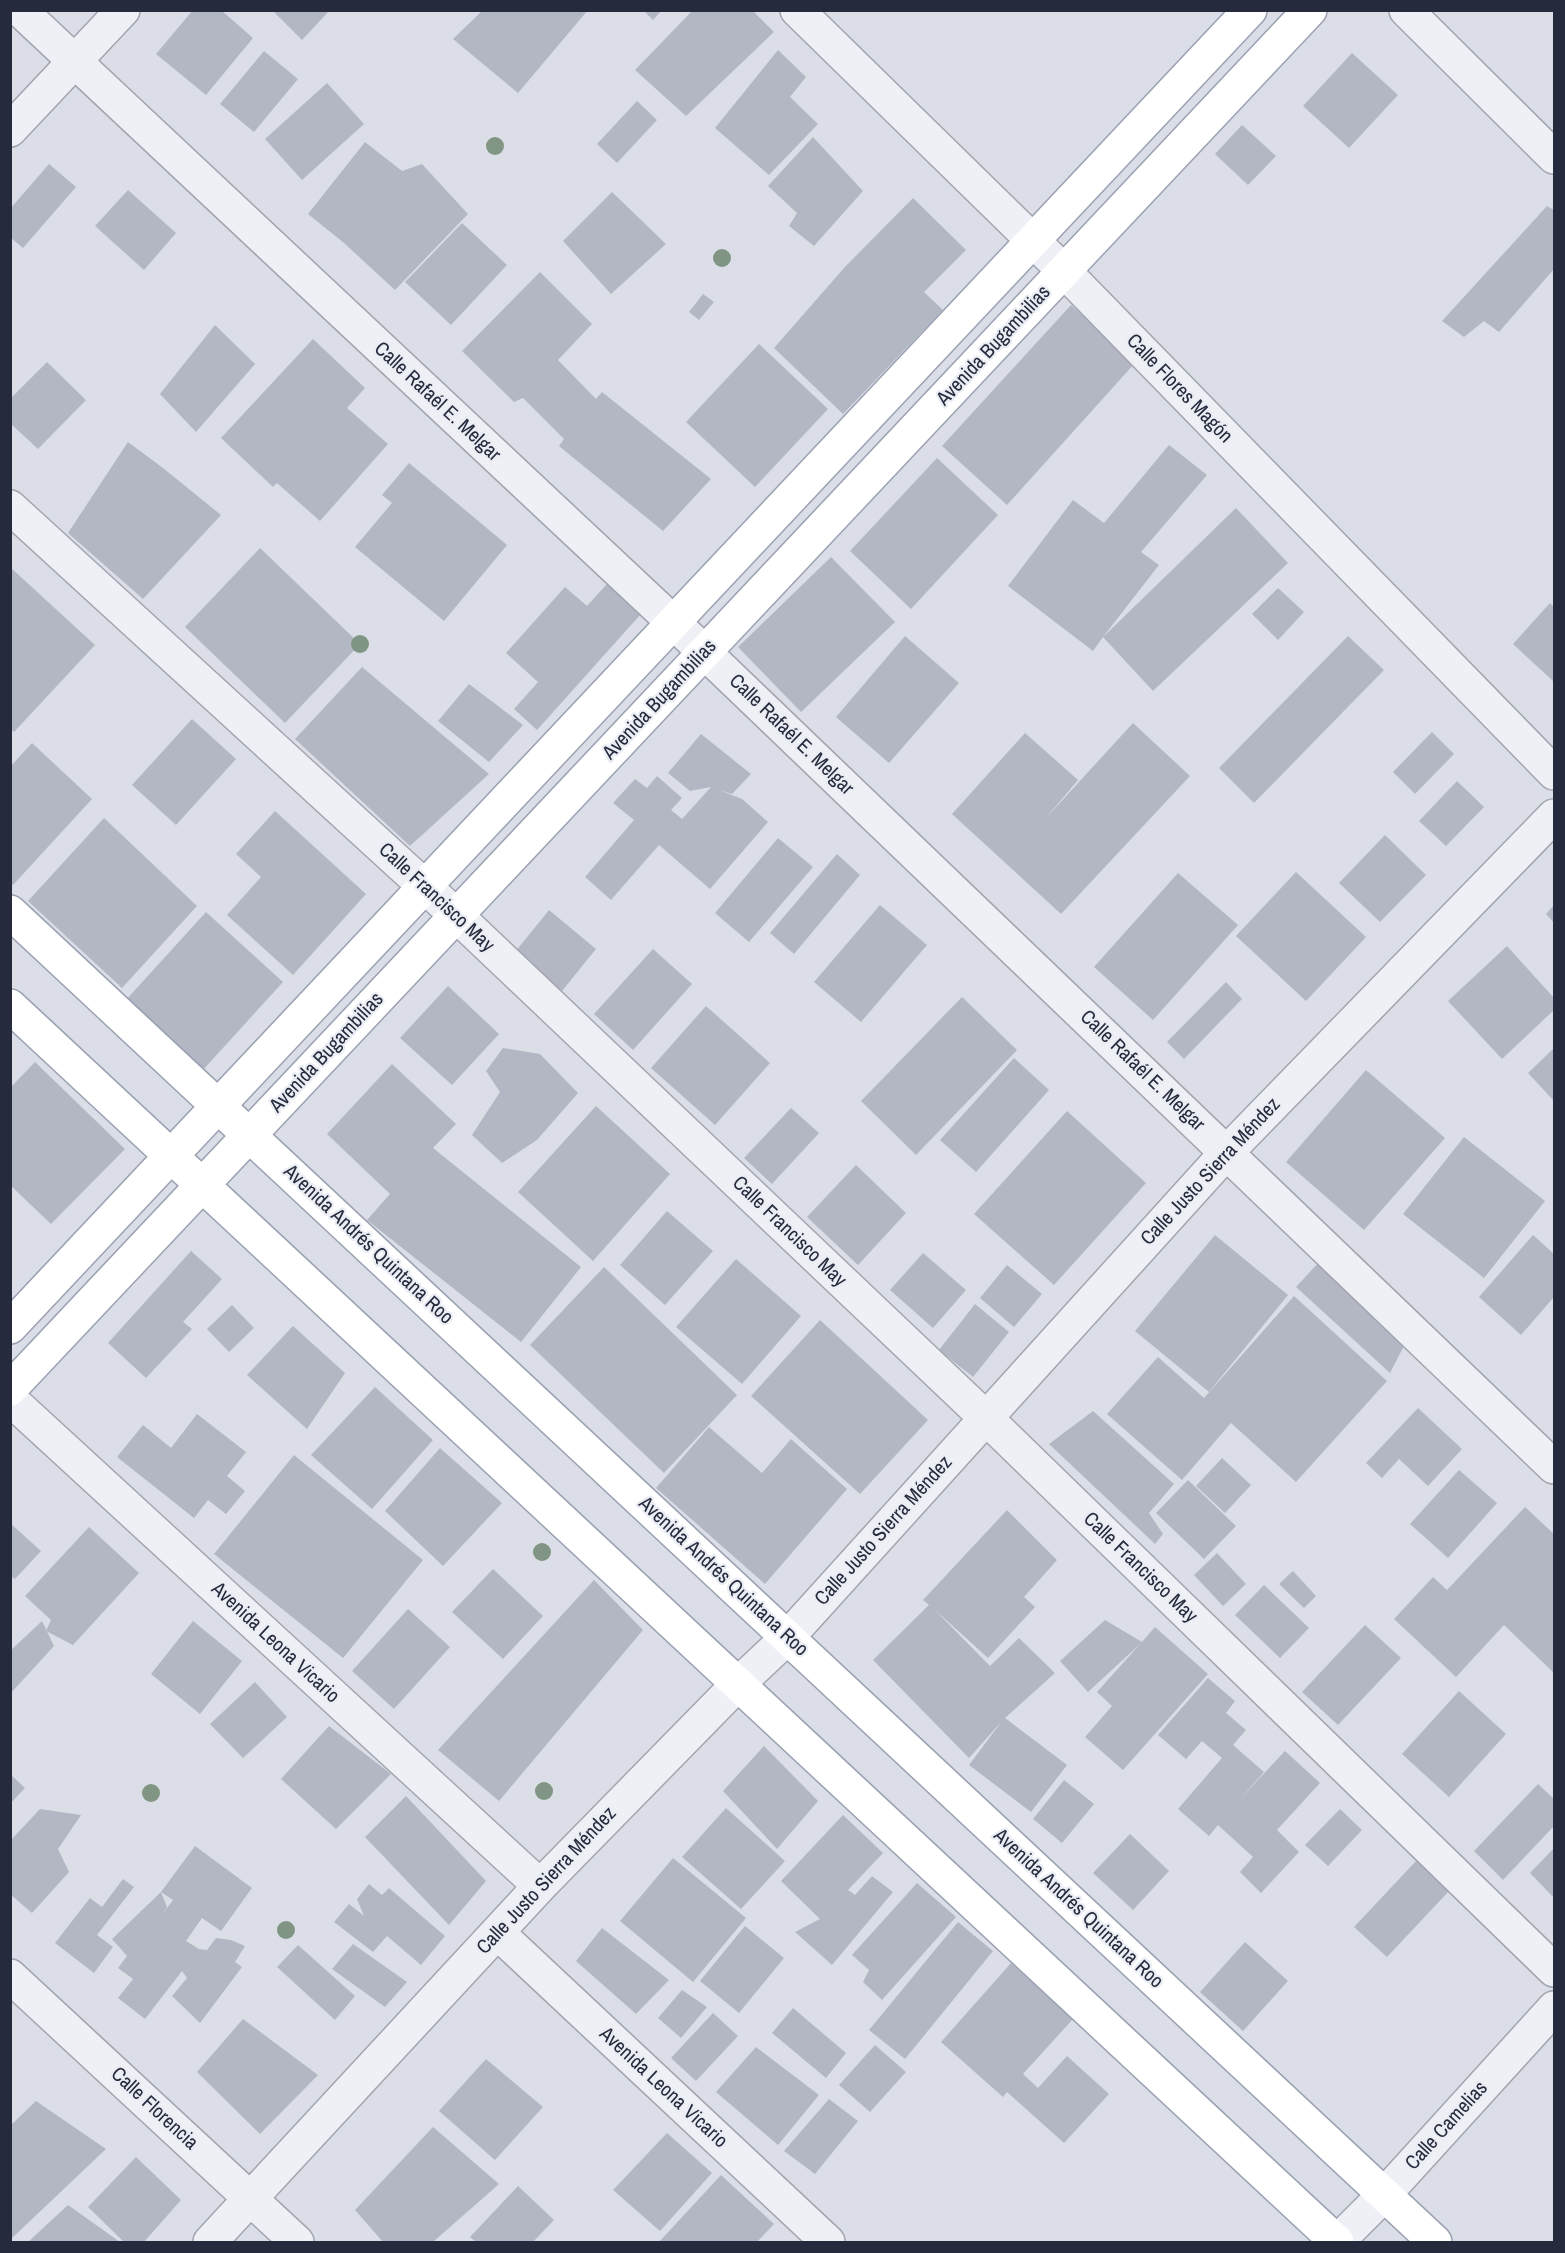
<!DOCTYPE html>
<html>
<head>
<meta charset="utf-8">
<style>
	body { margin:0 }
	#map { position:relative; width:1565px; height:2253px; overflow:hidden; background:#dbdee6; font-family:"Archivo Narrow",sans-serif }
	canvas { display:block }
	.frame { position:absolute; inset:0; border:12px solid #252b3d; pointer-events:none }
</style>
</head>
<body>
<div id="map">
<canvas width="1565" height="2253"></canvas>
<div class="frame"></div>
</div>
<script>
const ctx = document.querySelector('canvas').getContext('2d');
ctx.lineJoin = 'round';
function fill(path, color) { ctx.fillStyle = color; ctx.fill(path, 'evenodd'); }
const toPath = rows => new Path2D(rows.map(r => 'M' + r).join(''));
function stroke(path, color, width, dash) { ctx.strokeStyle = color; ctx.lineWidth = width; ctx.lineCap = dash ? 'butt' : 'round'; ctx.setLineDash(dash || []); ctx.stroke(path); }
function label(font, color, halo, rows, align = 'center') {
  ctx.font = font + ' "Archivo Narrow",sans-serif'; ctx.lineWidth = 4.5; ctx.setLineDash([]); ctx.textBaseline = 'middle'; ctx.strokeStyle = halo; ctx.fillStyle = color; for (const [text, x, y, turn = 0] of rows) {
    ctx.save(); ctx.translate(x, y); ctx.rotate((+turn || 0) * Math.PI / 180); ctx.textAlign = isNaN(turn) ? turn : align; if (halo) ctx.strokeText(text, 0, 0); ctx.fillText(text, 0, 0); ctx.restore();
  }
}
const building = toPath([
	[193,10,221,10,253,38,206,95,156,54],
	[272,10,330,10,302,40],
	[483,10,588,10,518,93,453,39],
	[643,10,662,10,653,20],
	[693,10,752,10,774,32,686,116,635,70],
	[778,50,806,77,790,97,818,124,769,175,715,128],
	[264,51,298,79,254,132,220,104],
	[1352,53,1398,95,1349,148,1303,106],
	[327,83,364,124,302,180,265,139],
	[637,101,657,120,617,163,597,144],
	[1242,125,1276,156,1248,185,1215,154],
	[813,137,863,191,814,246,789,226,797,213,768,186],
	[365,142,402,171,422,164,468,214,395,290,344,243,308,214],
	[49,164,76,187,23,248,10,237,10,209],
	[128,190,176,233,144,270,95,226],
	[612,192,666,244,611,294,563,241],
	[913,198,966,250,924,292,943,310,843,414,774,348,844,268],
	[1547,206,1554,210,1554,269,1499,332,1484,321,1464,337,1442,321],
	[462,223,507,265,451,325,405,282],
	[540,272,592,324,558,360,596,399,602,392,711,479,663,531,559,446,564,439,523,398,514,402,462,351],
	[703,294,714,302,699,320,689,312],
	[1071,305,1135,363,1007,505,942,446],
	[215,325,255,364,196,432,160,394],
	[313,339,365,388,347,408,388,444,320,521,277,483,273,487,221,438],
	[759,344,828,409,755,487,686,422],
	[47,362,86,400,38,449,10,423,10,399],
	[128,442,163,468,221,515,143,599,68,533],
	[1169,445,1207,475,1141,552,1159,565,1103,637,1236,508,1288,563,1153,691,1103,637,1093,651,1008,586,1073,500,1104,523],
	[937,458,998,515,911,609,850,551],
	[409,463,507,545,444,621,355,547,392,503,382,495],
	[260,548,360,644,285,723,185,627],
	[831,557,895,622,801,712,738,647],
	[10,567,95,645,14,732,10,728],
	[607,584,641,614,537,730,514,709,538,682,506,653,565,587,587,606],
	[1278,588,1304,612,1278,640,1252,614],
	[1550,603,1554,607,1554,682,1513,644],
	[905,636,959,683,889,763,836,717],
	[1348,636,1384,670,1254,803,1219,768],
	[362,667,489,774,410,846,295,739],
	[469,684,523,725,489,762,438,721],
	[192,719,236,759,176,825,132,785],
	[1133,723,1190,776,1061,914,952,814,1025,733,1078,780,1046,818],
	[1432,732,1454,754,1415,794,1393,772],
	[701,734,751,774,732,794,719,790,742,799,768,822,710,889,659,845,611,900,585,877,634,820,613,803,635,779,647,788,657,776,682,798,671,810,682,819,711,787,690,791,668,773],
	[32,743,92,799,13,885,10,883,10,767],
	[1457,781,1484,807,1446,846,1419,821],
	[275,811,366,894,293,975,227,915,261,877,236,854],
	[104,818,197,906,122,988,28,901],
	[1385,835,1426,875,1380,922,1339,883],
	[778,838,813,867,749,942,715,913],
	[837,854,860,875,794,954,770,933],
	[1296,872,1366,937,1306,1001,1236,936],
	[1178,873,1238,925,1153,1020,1094,967],
	[880,905,927,945,861,1022,814,982],
	[1554,905,1554,923,1546,914],
	[549,910,596,949,562,991,515,952],
	[206,912,283,982,202,1071,125,1001],
	[1507,946,1554,998,1554,1010,1502,1059,1448,1001],
	[653,949,692,984,633,1050,594,1014],
	[1226,982,1242,999,1184,1059,1167,1042],
	[448,986,499,1034,452,1085,400,1038],
	[962,997,1017,1050,916,1155,861,1101],
	[706,1006,770,1063,715,1125,651,1068],
	[503,1048,540,1054,578,1093,537,1140,502,1163,472,1135,500,1092,486,1071],
	[1554,1048,1554,1101,1528,1073],
	[1014,1058,1049,1090,976,1172,940,1140],
	[35,1062,125,1149,51,1224,10,1185,10,1088],
	[392,1064,456,1124,433,1148,581,1267,521,1342,367,1220,390,1194,327,1134],
	[1366,1070,1445,1138,1364,1230,1286,1162],
	[596,1106,670,1174,593,1261,518,1192],
	[791,1108,819,1133,772,1184,744,1158],
	[1067,1111,1146,1183,1054,1285,974,1214],
	[1464,1137,1545,1201,1484,1278,1403,1214],
	[856,1165,906,1213,858,1265,807,1217],
	[667,1211,713,1251,665,1305,620,1265],
	[1215,1235,1288,1295,1209,1392,1135,1331],
	[1533,1235,1554,1254,1554,1297,1521,1335,1479,1297],
	[191,1251,222,1279,183,1322,192,1329,146,1378,108,1343],
	[923,1253,966,1290,933,1328,890,1290],
	[736,1259,801,1316,742,1384,676,1327],
	[1320,1261,1407,1340,1390,1373,1296,1287],
	[1007,1265,1042,1294,1014,1327,980,1298],
	[604,1267,737,1395,664,1473,530,1345],
	[1294,1296,1387,1381,1296,1482,1231,1423,1182,1480,1107,1414,1158,1357,1204,1398],
	[975,1304,1009,1332,973,1377,939,1350],
	[232,1305,254,1328,229,1352,207,1329],
	[820,1320,928,1420,860,1494,751,1396],
	[293,1326,345,1373,307,1429,247,1375],
	[375,1387,433,1440,372,1509,311,1455],
	[1418,1408,1462,1449,1428,1486,1399,1459,1382,1478,1366,1463],
	[1093,1411,1174,1484,1149,1513,1163,1534,1155,1544,1049,1444],
	[197,1414,246,1452,227,1476,245,1491,226,1514,208,1500,194,1518,117,1457,143,1425,171,1448],
	[709,1427,762,1473,791,1439,847,1489,765,1584,656,1488],
	[440,1448,502,1503,443,1566,385,1511],
	[294,1455,423,1560,343,1658,214,1554],
	[1222,1458,1251,1485,1225,1513,1196,1486],
	[1459,1470,1497,1503,1448,1558,1410,1524],
	[1188,1480,1236,1526,1204,1559,1156,1513],
	[1525,1507,1554,1534,1554,1673,1504,1625,1456,1677,1394,1619,1433,1577,1447,1590],
	[1007,1510,1057,1560,1024,1597,1035,1607,988,1658,935,1610,990,1666,1019,1638,1055,1673,1005,1718,1067,1765,1031,1812,969,1765,1002,1721,969,1758,873,1660,929,1605,923,1600],
	[10,1523,41,1551,15,1579,10,1576],
	[89,1527,139,1573,73,1645,46,1631,51,1620,25,1596],
	[1217,1553,1246,1584,1223,1606,1194,1575],
	[493,1569,543,1616,503,1659,452,1612],
	[1293,1571,1316,1596,1304,1608,1279,1584],
	[594,1580,643,1630,499,1801,438,1750],
	[1264,1585,1309,1628,1280,1658,1235,1615],
	[408,1609,450,1647,394,1709,352,1671],
	[1105,1620,1142,1642,1155,1627,1208,1674,1123,1770,1085,1737,1112,1706,1097,1692,1140,1644,1088,1692,1060,1661],
	[42,1621,54,1646,10,1694,10,1651],
	[193,1621,242,1661,200,1714,151,1674],
	[1365,1625,1401,1658,1338,1725,1302,1692],
	[1208,1678,1235,1701,1226,1713,1246,1730,1233,1745,1264,1772,1239,1800,1285,1751,1320,1783,1277,1830,1299,1852,1261,1893,1240,1872,1253,1857,1218,1825,1209,1836,1178,1809,1222,1758,1202,1741,1186,1759,1158,1735],
	[255,1682,287,1717,243,1758,210,1724],
	[1459,1691,1506,1734,1449,1797,1402,1754],
	[329,1726,391,1774,336,1829,281,1779],
	[764,1746,818,1801,777,1849,723,1791],
	[10,1774,25,1788,10,1804],
	[1064,1780,1094,1804,1062,1843,1033,1819],
	[1538,1784,1554,1799,1554,1826,1503,1880,1474,1851],
	[406,1796,486,1881,449,1925,365,1837],
	[726,1808,785,1861,741,1909,682,1857],
	[40,1809,81,1815,58,1849,69,1872,32,1913,10,1894,10,1841],
	[1340,1809,1362,1830,1328,1866,1305,1845],
	[843,1815,883,1853,848,1890,855,1895,872,1876,893,1892,832,1965,795,1932,820,1919,781,1881],
	[1130,1834,1169,1871,1133,1910,1093,1873],
	[195,1846,252,1888,221,1931,202,1918,186,1941,199,1949,207,1950,216,1938,231,1940,245,1946,235,1962,242,1967,200,2023,172,1996,187,1978,182,1971,145,2019,118,1998,133,1979,118,1968,127,1956,112,1939,161,1892,167,1907,161,1916,173,1900,161,1892],
	[1554,1848,1554,1898,1530,1873],
	[673,1858,746,1918,693,1982,620,1921],
	[1417,1860,1450,1890,1387,1957,1354,1927],
	[123,1879,134,1887,97,1935,113,1947,94,1973,55,1943,90,1898,102,1907],
	[917,1883,956,1917,882,2000,863,1982,869,1970,852,1955],
	[369,1884,382,1895,389,1888,445,1936,421,1965,387,1936,373,1952,334,1922,349,1904,364,1916,357,1899],
	[958,1922,993,1951,905,2059,869,2030],
	[745,1926,784,1958,739,2013,700,1981],
	[602,1928,669,1980,636,2014,576,1961],
	[1245,1942,1288,1981,1243,2031,1200,1992],
	[353,1944,407,1982,385,2007,332,1969],
	[298,1945,355,1996,335,2020,277,1967],
	[1011,1963,1073,2019,1023,2074,1038,2088,1067,2056,1109,2094,1064,2143,1007,2092,1003,2097,941,2042],
	[682,1990,707,2007,681,2038,658,2018],
	[793,2008,846,2053,826,2078,772,2033],
	[713,2013,738,2036,696,2081,671,2058],
	[243,2019,318,2075,260,2134,197,2072],
	[875,2045,906,2072,870,2112,839,2085],
	[756,2047,819,2095,778,2145,716,2092],
	[486,2059,543,2107,495,2160,439,2111],
	[829,2099,858,2121,815,2174,784,2151],
	[36,2101,106,2149,10,2240,10,2126],
	[433,2127,499,2184,433,2242,383,2242,355,2210],
	[667,2133,712,2173,660,2231,613,2190],
	[136,2157,181,2200,144,2242,124,2242,88,2207],
	[721,2175,774,2224,757,2242,659,2242],
	[518,2186,554,2220,533,2242,476,2242,470,2237],
	[68,2205,120,2242,28,2242]
]);
const minor = toPath([
	[20,10,674,623,1554,1467],
	[797,10,1064,271,1554,773],
	[1406,10,1554,157],
	[10,130,123,10],
	[10,507,457,916,987,1419,1554,1970],
	[10,1399,540,1886],
	[498,1933,828,2242],
	[10,1976,297,2242],
	[210,2242,540,1886,738,1684,787,1638,1227,1152,1554,816],
	[1337,2242,1384,2195,1554,2008]
]);
const major = toPath([
	[10,912,1435,2242],
	[10,1006,1337,2242],
	[10,1327,1250,10],
	[10,1389,1310,10]
]);
const trees = [
	[495,146],
	[722,258],
	[360,644],
	[542,1552],
	[544,1791],
	[151,1793],
	[286,1930]
];
const streetNames = [
	["Avenida Bugambilias",994,346,-47],
	["Calle Flores Magón",1179,389,46],
	["Calle Rafaél E. Melgar",437,402,43],
	["Avenida Bugambilias",660,700,-47],
	["Calle Rafaél E. Melgar",791,735,44],
	["Calle Francisco May",436,898,43],
	["Avenida Bugambilias",327,1053,-47],
	["Calle Rafaél E. Melgar",1142,1071,44],
	["Calle Justo Sierra Méndez",1211,1172,-47],
	["Calle Francisco May",789,1232,44],
	["Avenida Andrés Quintana Roo",368,1245,43],
	["Calle Justo Sierra Méndez",884,1531,-48],
	["Calle Francisco May",1140,1568,44],
	["Avenida Andrés Quintana Roo",723,1577,43],
	["Avenida Leona Vicario",275,1643,43],
	["Calle Justo Sierra Méndez",547,1881,-47],
	["Avenida Andrés Quintana Roo",1078,1909,43],
	["Avenida Leona Vicario",663,2088,43],
	["Calle Florencia",154,2109,43],
	["Calle Camelias",1447,2126,-48]
];
fill(building, '#b3b7c3');
stroke(minor, '#a1a5b0', 36);
stroke(major, '#9aa1b2', 36);
stroke(minor, '#eef0f5', 33);
stroke(major, '#fff', 33);
ctx.fillStyle = '#809583';
for (const [x, y] of trees) { ctx.beginPath(); ctx.arc(x, y, 9, 0, 2 * Math.PI); ctx.fill(); }
label('20px', '#252b3d', '#ebedf4', streetNames);
</script>
</body>
</html>
